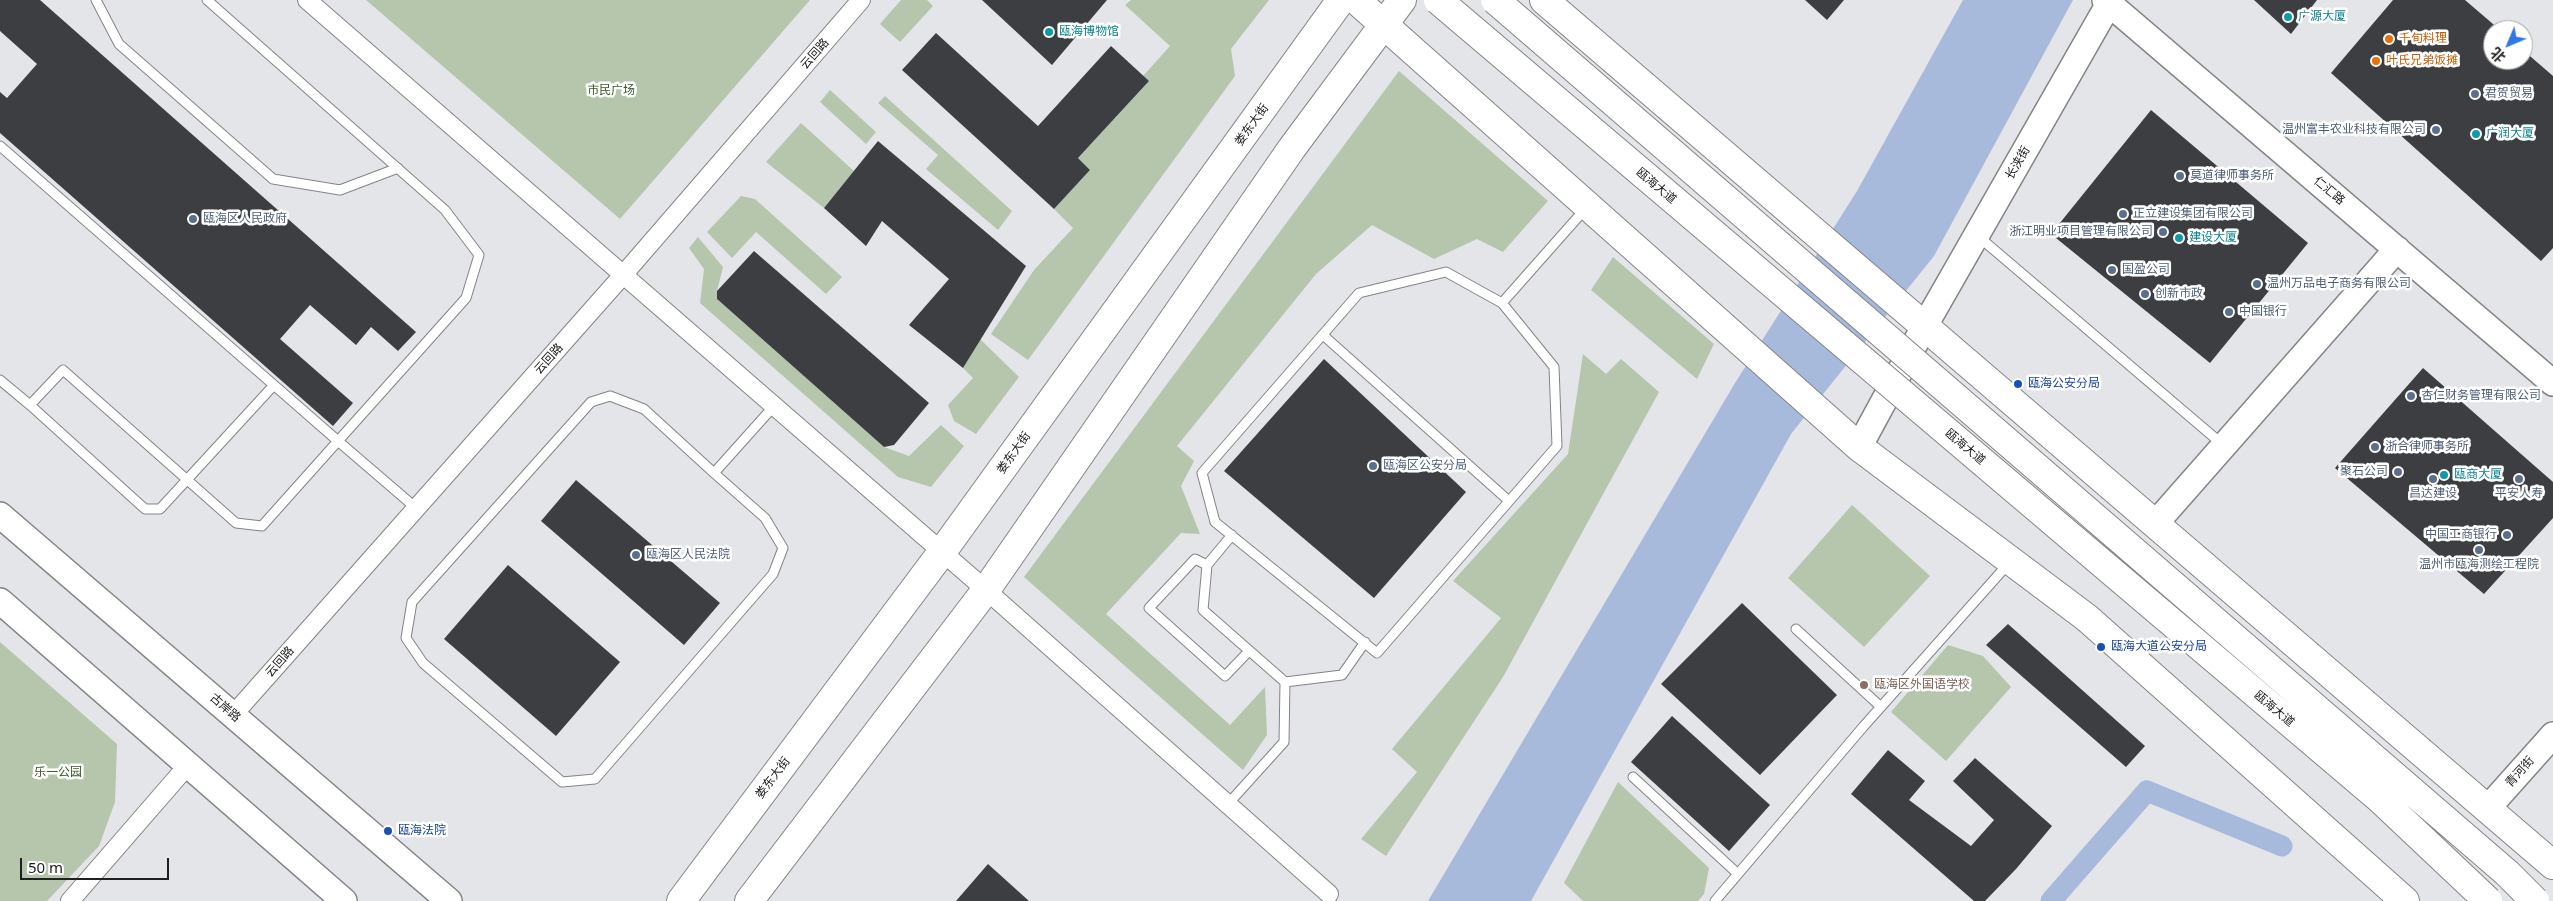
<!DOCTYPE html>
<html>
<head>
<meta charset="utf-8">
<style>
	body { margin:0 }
	#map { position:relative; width:2553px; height:901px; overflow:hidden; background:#e4e5e9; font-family:"Noto Sans","Noto Sans SC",sans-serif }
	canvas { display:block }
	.north { position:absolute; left:2483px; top:20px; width:50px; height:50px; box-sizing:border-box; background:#fff; border:1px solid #a6a6a6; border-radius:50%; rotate:225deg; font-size:14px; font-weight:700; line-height:20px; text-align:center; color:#202021 }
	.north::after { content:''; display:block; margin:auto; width:18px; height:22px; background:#3177e4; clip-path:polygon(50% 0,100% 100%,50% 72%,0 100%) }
	.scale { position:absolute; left:20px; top:858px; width:149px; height:22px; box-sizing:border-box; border:2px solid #202021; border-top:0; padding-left:6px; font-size:15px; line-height:18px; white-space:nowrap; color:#202021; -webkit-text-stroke:4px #fff; paint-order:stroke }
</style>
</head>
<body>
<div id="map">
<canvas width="2553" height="901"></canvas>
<div class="north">北</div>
<div class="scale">50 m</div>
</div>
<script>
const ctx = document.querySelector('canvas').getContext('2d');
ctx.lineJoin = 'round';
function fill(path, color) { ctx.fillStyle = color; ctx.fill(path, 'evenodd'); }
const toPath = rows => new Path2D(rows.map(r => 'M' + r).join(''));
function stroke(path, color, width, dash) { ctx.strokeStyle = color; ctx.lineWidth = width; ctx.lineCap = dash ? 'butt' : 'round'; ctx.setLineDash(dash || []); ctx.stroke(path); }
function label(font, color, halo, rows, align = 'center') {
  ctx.font = font + ' "Noto Sans","Noto Sans SC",sans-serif'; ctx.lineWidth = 5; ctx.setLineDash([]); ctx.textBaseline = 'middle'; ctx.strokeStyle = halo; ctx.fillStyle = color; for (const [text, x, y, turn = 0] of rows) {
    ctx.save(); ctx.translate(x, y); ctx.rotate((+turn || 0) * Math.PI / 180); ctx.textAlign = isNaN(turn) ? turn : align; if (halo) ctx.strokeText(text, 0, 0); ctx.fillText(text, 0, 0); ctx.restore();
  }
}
const green = toPath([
	[366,0,810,0,620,219],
	[901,0,927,0,933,6,900,42,880,24],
	[1131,0,1269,0,1231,49,1235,76,1028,360,991,334,1034,270,1073,228,1054,209,1090,170,1078,158,1149,81,1143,76,1170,46,1125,5],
	[1399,71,1548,201,1503,252,1477,239,1434,259,1372,225,1316,274,1177,446,1194,461,1181,486,1200,534,1181,533,1106,614,1230,725,1265,687,1267,735,1243,770,1024,577],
	[830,90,876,132,866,144,820,102],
	[885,96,1012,211,998,230,926,169,938,155,878,103],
	[801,123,854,171,824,208,766,162],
	[741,196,755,199,842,277,826,294,756,232,732,258,707,232],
	[698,237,723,267,717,291,718,300,884,447,909,456,941,425,964,446,931,487,898,477,700,303,704,269,689,248],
	[1613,257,1714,344,1697,379,1591,290],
	[980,339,1019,377,976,434,954,421,948,405,973,378,963,368],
	[1583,354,1606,374,1621,359,1659,392,1503,677,1386,856,1361,839,1417,772,1392,749,1501,618,1453,581,1568,454],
	[1852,505,1930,576,1864,647,1788,578],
	[0,642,117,744,115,802,99,846,47,901,0,901],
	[1948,645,1983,656,2011,687,1946,761,1891,712],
	[1618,782,1709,868,1704,894,1698,901,1583,901,1564,883]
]);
const water = toPath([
	[1963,0,2073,0,1934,256,1791,434,1531,901,1428,901,1735,383,1857,191]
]);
const canal = toPath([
	[2051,901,2147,791,2282,846]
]);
const building = toPath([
	[0,0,40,0,416,332,398,351,371,327,356,345,310,305,280,339,353,403,333,426,0,133,0,92,7,98,37,64,0,31],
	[982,0,1107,0,1052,65],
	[1805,0,1844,0,1827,20],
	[2254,0,2317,0,2291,34],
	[2393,0,2465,0,2500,30,2493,30,2493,60,2523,60,2523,50,2553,76,2553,248,2541,261,2331,73],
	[936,33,1038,126,1111,46,1149,81,1078,158,1090,170,1054,209,902,70],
	[2151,110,2308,243,2210,363,2051,234],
	[878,141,1026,266,963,368,909,325,949,279,882,221,866,246,824,208],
	[754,251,929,403,894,445,884,447,717,299,717,291],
	[1324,359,1466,492,1374,598,1224,471],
	[2423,368,2553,482,2553,518,2484,594,2335,468],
	[576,480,720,603,684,645,541,521],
	[508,565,620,662,556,736,444,639],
	[1742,603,1837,695,1760,775,1661,684],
	[2008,624,2145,746,2126,767,1986,645],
	[1672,716,1770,805,1729,851,1631,762],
	[1888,750,1925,781,1909,800,1971,846,1994,820,1953,781,1975,758,2052,826,2016,869,1985,901,1974,901,1851,794],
	[988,864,1029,901,956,901]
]);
const lane = toPath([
	[96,0,119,44,273,179,340,190,398,168],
	[207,0,445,210,479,255,466,298,338,441,416,508],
	[0,146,338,441,262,526,236,523,63,370,30,405,0,380],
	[1979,237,2222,444],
	[1502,303,1554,367,1557,446,1377,653,1215,522,1202,473,1359,293,1446,272,1502,303,1586,208],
	[1323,335,1509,501],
	[30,405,145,509,160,509,274,385],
	[714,473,765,518,783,548,773,574,595,779,562,782,423,663,406,638,412,602,591,402,610,396,644,409,714,473,774,406],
	[1232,535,1207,565,1203,610,1285,682,1342,675,1365,642],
	[1207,565,1195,559,1149,608,1225,676,1249,651],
	[1796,629,1881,707],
	[1633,777,1738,874],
	[1228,804,1284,742,1285,682],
	[1715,901,1863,727,2009,563]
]);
const street = toPath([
	[307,0,986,590,1329,894],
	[233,715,623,275,861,0],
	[70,901,188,765]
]);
const secondary = toPath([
	[2105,0,2553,383],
	[1859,447,1924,327,2111,0],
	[0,515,449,901],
	[2155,524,2397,249],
	[0,601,344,901],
	[2487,809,2553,735]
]);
const primary = toPath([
	[1356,0,1859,447,2087,618,2405,901],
	[1544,0,2553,865],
	[681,901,942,552,1341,0],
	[749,901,986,590,1292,148,1402,0]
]);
const highwayBridge = toPath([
	[1438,0,2380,799,2488,901],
	[1495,0,2507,873,2535,901]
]);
const markers = [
	[2288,17,5,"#0f9aa8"],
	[1049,32,5,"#0f9aa8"],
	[2389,39,5,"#e8710a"],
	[2376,61,5,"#e8710a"],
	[2475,94,5,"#5c6f8a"],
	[2436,130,5,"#5c6f8a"],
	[2476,134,5,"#0f9aa8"],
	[2180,176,5,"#5c6f8a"],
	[2123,214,5,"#5c6f8a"],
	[193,219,5,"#5c6f8a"],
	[2163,232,5,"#5c6f8a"],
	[2179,238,5,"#0f9aa8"],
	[2112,270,5,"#5c6f8a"],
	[2257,284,5,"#5c6f8a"],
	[2145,294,5,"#5c6f8a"],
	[2229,312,5,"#5c6f8a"],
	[2018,384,5,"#1a4fb4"],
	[2411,396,5,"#5c6f8a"],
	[2375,447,5,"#5c6f8a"],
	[1373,466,5,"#5c6f8a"],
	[2398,472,5,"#5c6f8a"],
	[2444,475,5,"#0f9aa8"],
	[2433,479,5,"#5c6f8a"],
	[2519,479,5,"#5c6f8a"],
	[2507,535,5,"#5c6f8a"],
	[2479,550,5,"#5c6f8a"],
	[636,555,5,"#5c6f8a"],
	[2101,647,5,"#1a4fb4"],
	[1864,685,5,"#8d6e63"],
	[388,831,5,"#1a4fb4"]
];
const cultureNames = [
	["广源大厦",2298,17],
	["瓯海博物馆",1059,32],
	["广润大厦",2486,134],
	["建设大厦",2189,238],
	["瓯商大厦",2454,475]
];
const foodNames = [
	["千旬料理",2399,39],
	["叶氏兄弟饭摊",2386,61]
];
const streetNames = [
	["云回路",815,54,-49],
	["娄东大街",1252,125,-54],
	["长浃街",2018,163,-60],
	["瓯海大道",1656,186,40],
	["仁汇路",2329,191,40],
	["云回路",549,359,-48],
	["瓯海大道",1965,447,40],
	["娄东大街",1014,453,-54],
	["云回路",280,662,-49],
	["古岸路",225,708,41],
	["瓯海大道",2274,709,40],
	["青河街",2520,772,-48],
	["娄东大街",773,778,-53]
];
const parkNames = [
	["市民广场",611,91],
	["乐一公园",58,773]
];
const serviceNames = [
	["君贺贸易",2485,94],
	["温州富丰农业科技有限公司",2426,130,"right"],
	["莫道律师事务所",2190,176],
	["正立建设集团有限公司",2133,214],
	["瓯海区人民政府",203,219],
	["浙江明业项目管理有限公司",2153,232,"right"],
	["国盈公司",2122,270],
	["温州万品电子商务有限公司",2267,284],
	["创新市政",2155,294],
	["中国银行",2239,312],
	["杏仁财务管理有限公司",2421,396],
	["浙合律师事务所",2385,447],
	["瓯海区公安分局",1383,466],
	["聚石公司",2388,472,"right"],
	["昌达建设",2433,494,"center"],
	["平安人寿",2519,494,"center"],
	["中国工商银行",2497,535,"right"],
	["瓯海区人民法院",646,555],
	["温州市瓯海测绘工程院",2479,565,"center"]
];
const transitNames = [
	["瓯海公安分局",2028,384],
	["瓯海大道公安分局",2111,647],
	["瓯海法院",398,831]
];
const educationNames = [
	["瓯海区外国语学校",1874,685]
];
fill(green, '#b5c6ac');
fill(water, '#a8badc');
stroke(canal, '#a8badc', 21);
fill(building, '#3d3e41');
stroke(lane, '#838487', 11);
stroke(street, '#838487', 20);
stroke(secondary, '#838487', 28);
stroke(primary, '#838487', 30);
stroke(lane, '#fff', 9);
stroke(street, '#fff', 18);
stroke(secondary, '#fff', 25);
stroke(primary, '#fff', 28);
stroke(highwayBridge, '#838487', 30, []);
stroke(highwayBridge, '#fff', 28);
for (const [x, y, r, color] of markers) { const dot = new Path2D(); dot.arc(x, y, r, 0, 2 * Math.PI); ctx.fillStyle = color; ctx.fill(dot); stroke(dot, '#fff', 2); }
label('12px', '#0d838f', '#fff', cultureNames, 'left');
label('12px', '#c56008', '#fff', foodNames, 'left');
label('12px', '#202021', '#fff', streetNames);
label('12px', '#395727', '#fff', parkNames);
label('12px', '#4e5e75', '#fff', serviceNames, 'left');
label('12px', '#164399', '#fff', transitNames, 'left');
label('12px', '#785e54', '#fff', educationNames, 'left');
</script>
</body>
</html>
